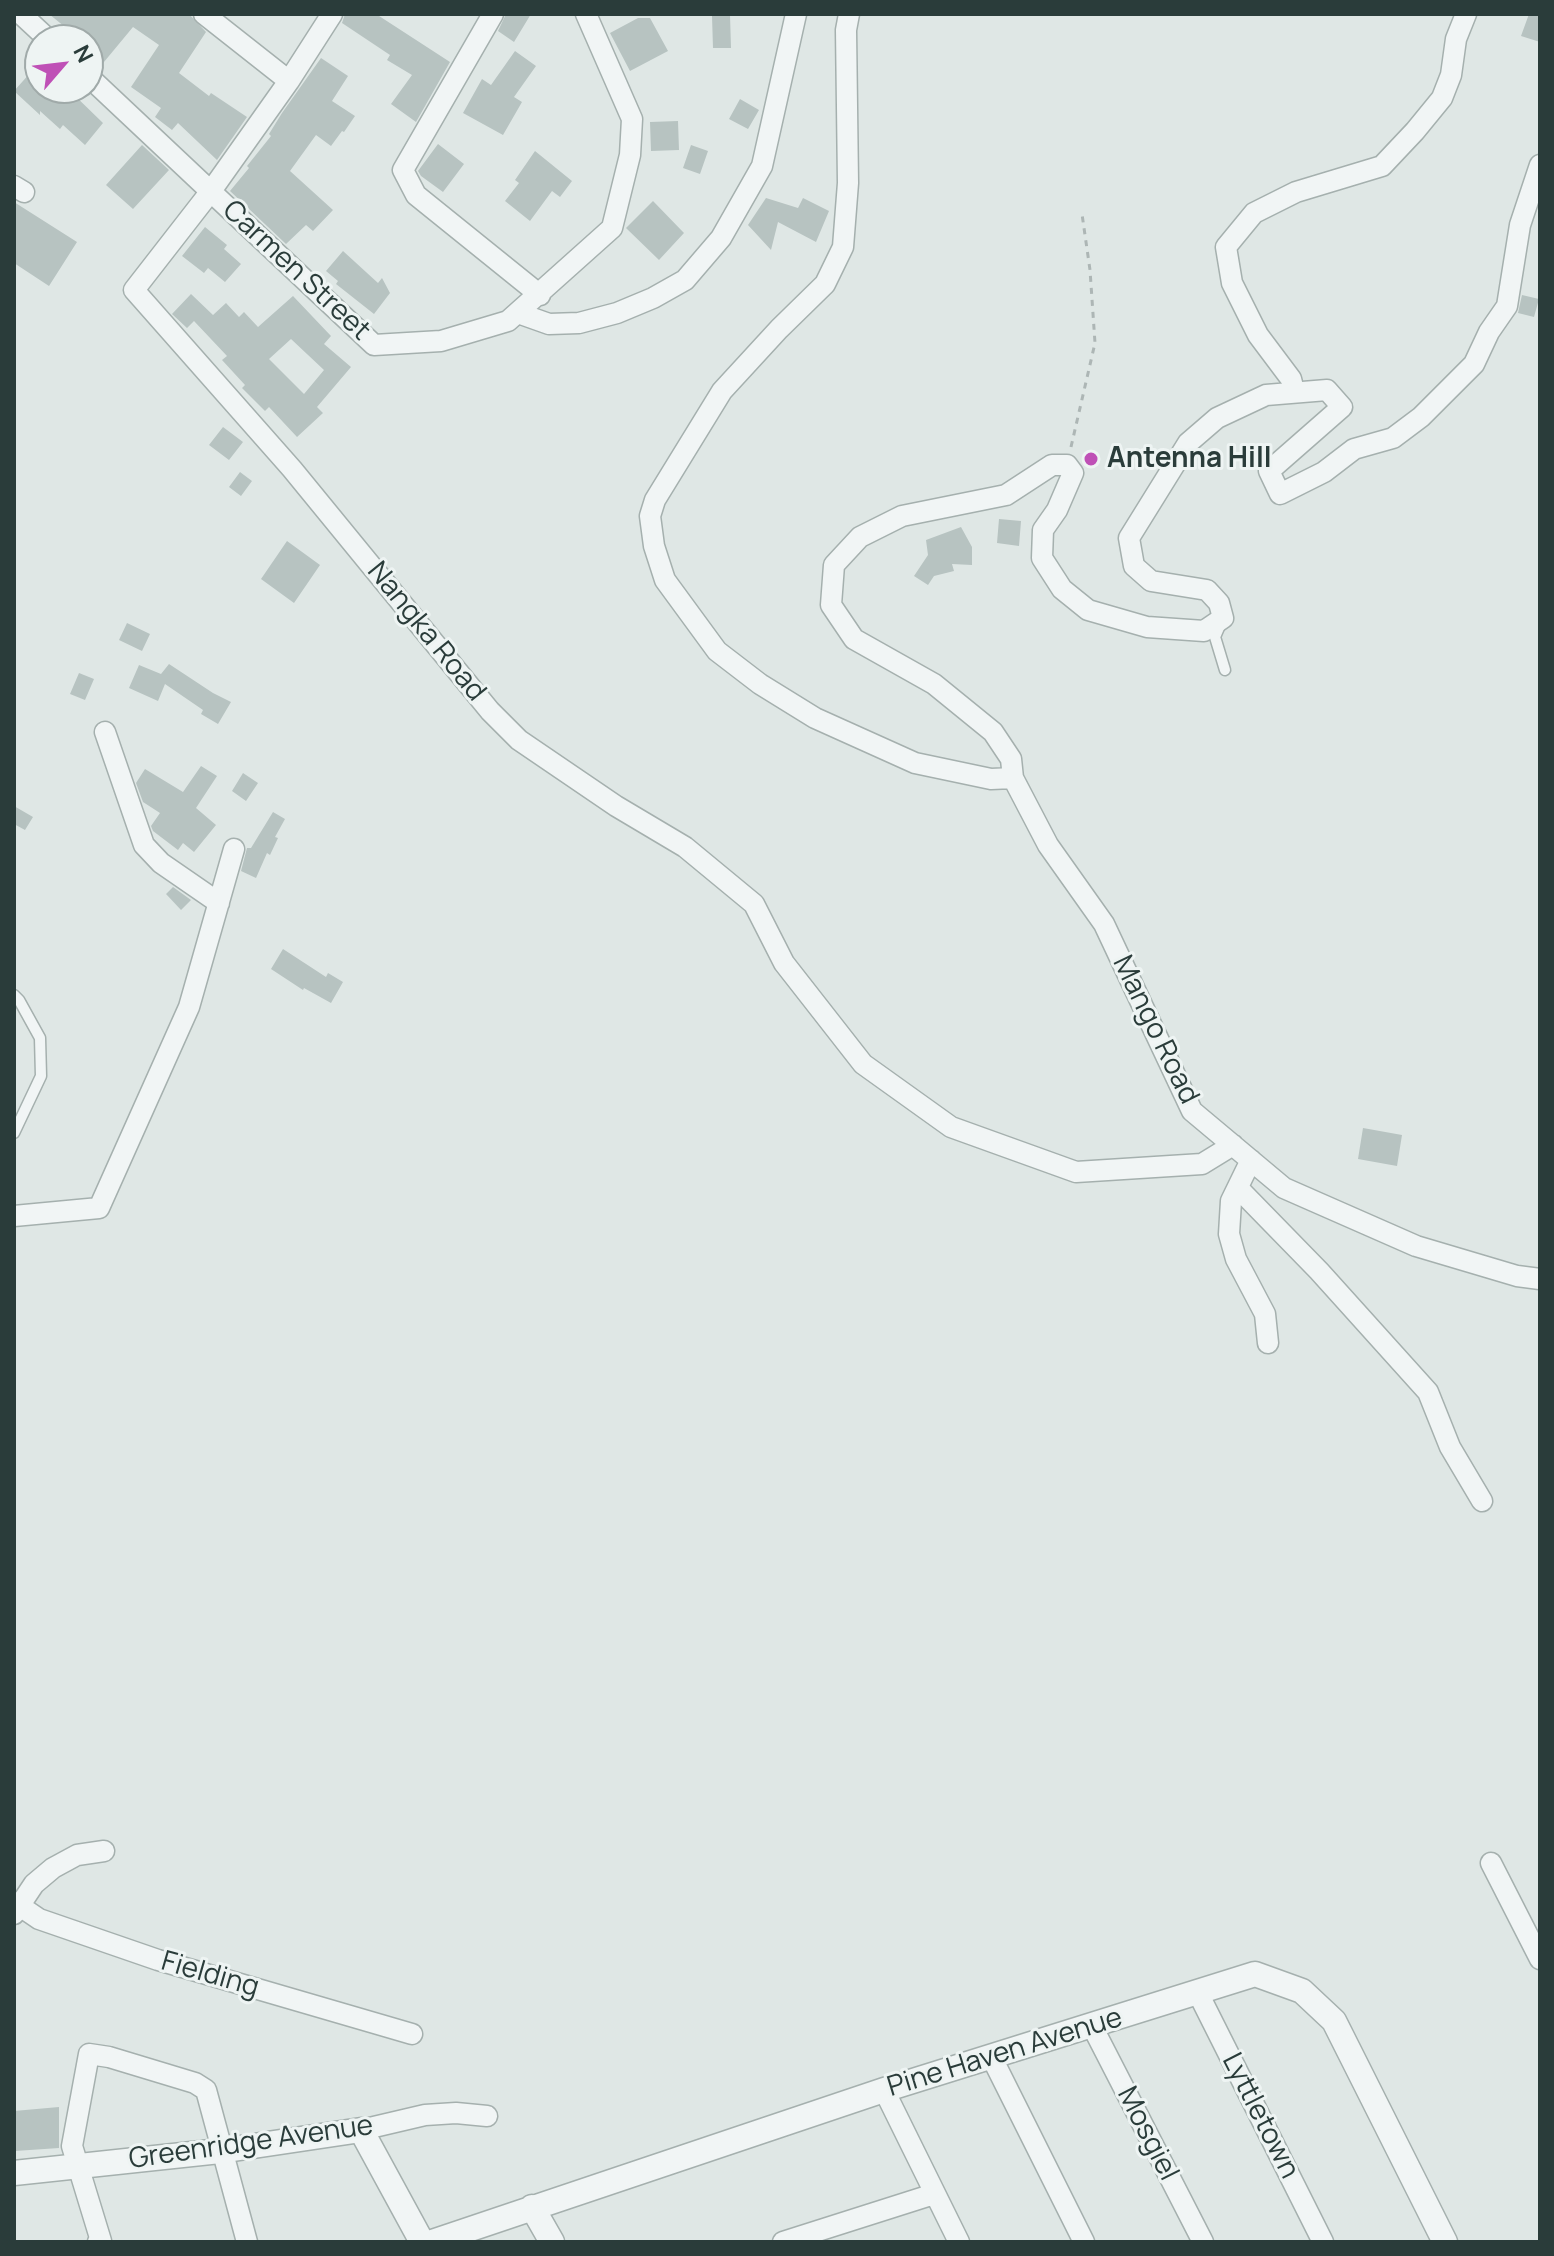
<!DOCTYPE html>
<html>
<head>
<meta charset="utf-8">
<style>
	body { margin:0 }
	#map { position:relative; width:1554px; height:2256px; overflow:hidden; background:#dfe7e5; font-family:Manrope,sans-serif }
	canvas { display:block }
	.frame { position:absolute; inset:0; border:16px solid #2a3c3a; pointer-events:none }
	.north { position:absolute; left:24px; top:24px; width:80px; height:80px; box-sizing:border-box; background:#eef4f3; border:2px solid #a0aaa9; border-radius:50%; rotate:62deg; font-size:22px; font-weight:700; line-height:32px; text-align:center; color:#2a3c3a }
	.north::after { content:''; display:block; margin:auto; width:28px; height:36px; background:#bf50b6; clip-path:polygon(50% 0,100% 100%,50% 72%,0 100%) }
</style>
</head>
<body>
<div id="map">
<canvas width="1554" height="2256"></canvas>
<div class="frame"></div>
<div class="north">N</div>
</div>
<script>
const ctx = document.querySelector('canvas').getContext('2d');
ctx.lineJoin = 'round';
function fill(path, color) { ctx.fillStyle = color; ctx.fill(path, 'evenodd'); }
const toPath = rows => new Path2D(rows.map(r => 'M' + r).join(''));
function stroke(path, color, width, dash) { ctx.strokeStyle = color; ctx.lineWidth = width; ctx.lineCap = dash ? 'butt' : 'round'; ctx.setLineDash(dash || []); ctx.stroke(path); }
function label(font, color, halo, rows, align = 'center') {
  ctx.font = font + ' Manrope,sans-serif'; ctx.lineWidth = 6; ctx.setLineDash([]); ctx.textBaseline = 'middle'; ctx.strokeStyle = halo; ctx.fillStyle = color; for (const [text, x, y, turn = 0] of rows) {
    ctx.save(); ctx.translate(x, y); ctx.rotate((+turn || 0) * Math.PI / 180); ctx.textAlign = isNaN(turn) ? turn : align; if (halo) ctx.strokeText(text, 0, 0); ctx.fillText(text, 0, 0); ctx.restore();
  }
}
const building = toPath([
	[49,14,189,14,206,32,179,73,209,96,211,93,247,117,217,160,178,123,172,130,155,117,161,108,131,87,159,45,133,27,99,68,88,59,88,40,81,40],
	[345,14,376,14,450,62,416,122,391,104,412,75,387,60,390,55,342,23],
	[506,14,531,14,514,42,498,31],
	[1529,14,1540,14,1540,42,1521,36],
	[730,15,731,48,713,48,712,16],
	[638,18,650,18,668,51,630,71,610,33],
	[515,51,536,66,514,97,522,102,503,135,463,113,482,79,491,85],
	[321,58,348,76,332,101,355,116,344,132,342,131,331,146,316,135,290,171,333,210,313,231,306,225,286,244,230,191,249,168,247,166,271,136,269,134,282,113],
	[40,62,40,88,67,88,103,123,85,145,63,125,60,129,40,111,40,115,14,91],
	[740,99,759,110,748,129,729,119],
	[678,121,679,150,651,151,650,122],
	[438,144,464,164,443,192,421,176,418,171],
	[142,145,169,170,133,209,106,185],
	[691,145,708,151,700,174,683,168],
	[535,151,572,181,560,197,552,191,530,221,505,201,519,183,515,180],
	[766,198,798,208,803,198,829,211,816,242,778,222,771,250,748,225],
	[653,201,684,233,659,260,626,228],
	[14,202,77,242,49,286,14,263],
	[205,227,227,245,224,249,241,264,225,282,208,268,204,273,182,256],
	[343,251,378,283,382,278,390,293,374,314,336,284,338,281,326,271],
	[191,294,213,315,226,303,239,317,244,312,258,327,293,296,331,336,324,344,351,367,317,407,323,413,297,437,269,407,265,411,242,388,245,385,222,360,227,356,194,321,187,328,172,314],
	[291,339,324,370,304,394,269,359],
	[1522,295,1539,299,1534,317,1518,313],
	[223,427,243,442,229,460,209,445],
	[240,472,252,481,241,496,229,487],
	[999,519,1021,521,1019,546,997,543],
	[961,527,972,547,972,565,952,564,954,571,934,576,928,585,914,576,928,555,926,540],
	[287,541,320,565,294,603,261,579],
	[127,623,150,634,142,651,119,640],
	[169,664,213,693,231,702,218,724,201,714,203,710,165,684,158,701,129,688,139,665,161,674],
	[79,673,94,679,85,700,70,694],
	[201,766,217,776,196,808,216,825,194,852,183,843,178,850,153,831,151,826,160,813,143,802,136,783,145,769,183,792],
	[243,773,258,783,246,801,232,791],
	[14,806,33,817,25,830,14,824],
	[273,812,285,819,275,837,278,838,270,855,267,853,256,878,241,871,247,848,251,848],
	[173,887,191,900,181,910,166,894],
	[283,949,326,977,328,973,343,982,331,1003,304,988,303,990,271,969],
	[1363,1128,1402,1135,1397,1166,1358,1159],
	[59,2107,59,2148,15,2151,14,2111]
]);
const path = toPath([
	[1071,447,1095,343,1090,270,1082,214]
]);
const service = toPath([
	[1221,623,1215,637,1225,670],
	[14,995,19,1000,40,1038,41,1076,14,1133]
]);
const minor = toPath([
	[21,14,49,40],
	[204,14,289,81],
	[332,14,289,81,211,191,134,290,292,469,490,711,519,740,616,806,685,847,754,904,784,963,863,1064,951,1127,1076,1172,1202,1164,1233,1145],
	[493,14,403,170,416,195,540,295],
	[849,14,846,30,848,183,843,247,825,284,779,329,722,391,655,500,650,516,654,546,665,580,717,651,760,684,815,718,915,763,991,779,1013,778,1011,759,993,732,934,684,854,639,831,605,834,565,860,537,902,516,1006,495,1052,465,1067,465,1073,473,1057,510,1043,530,1042,558,1062,589,1088,610,1147,627,1204,631,1223,618,1219,603,1207,590,1151,581,1134,566,1129,538,1188,443,1217,418,1266,395,1327,390,1342,407,1269,471,1280,494,1324,472,1354,449,1393,438,1421,417,1474,364,1489,332,1507,306,1520,225,1540,165],
	[88,76,374,345,441,341,508,321,612,228,630,155,632,119,586,14],
	[14,186,24,192],
	[518,313,549,324,579,323,617,313,653,298,685,280,721,238,762,166,796,14],
	[1294,391,1291,379,1258,335,1232,283,1226,247,1254,213,1296,192,1382,166,1415,131,1442,98,1451,75,1456,39,1466,14],
	[105,732,144,845,161,863,219,903],
	[1013,778,1048,845,1104,924,1192,1111,1284,1188,1416,1246,1517,1276,1540,1279],
	[1251,1160,1231,1201,1229,1234,1236,1259,1265,1314,1268,1343],
	[1238,1188,1319,1271,1428,1392,1450,1447,1482,1501],
	[14,1216,99,1208,189,1007,234,849],
	[1491,1863,1540,1959],
	[14,1902,39,1919,158,1960,412,2034],
	[14,1914,34,1884,53,1868,77,1855,104,1851],
	[1197,1991,1323,2242],
	[1092,2026,1203,2242],
	[992,2058,1084,2242],
	[884,2090,959,2242],
	[361,2130,425,2115,456,2113,487,2116],
	[98,2242,101,2241,72,2146,89,2054,109,2057,195,2083,206,2090,247,2242],
	[783,2242,934,2194]
]);
const tertiary = toPath([
	[14,2173,220,2151,361,2130,422,2242],
	[532,2207,552,2242],
	[432,2242,884,2090,1255,1974,1302,1991,1334,2021,1445,2242]
]);
const markers = [
	[1091,459,8,"#bf50b6"]
];
const streetNames = [
	["Carmen Street",296,271,43],
	["Nangka Road",426,632,51],
	["Mango Road",1155,1030,64],
	["Fielding",210,1975,16],
	["Pine Haven Avenue",1005,2053,-17],
	["Lyttletown",1260,2116,63],
	["Mosgiel",1147,2134,63],
	["Greenridge Avenue",251,2143,-8]
];
const poiNames = [
	["Antenna Hill",1107,459]
];
fill(building, '#b7c3c1');
stroke(service, '#a5b0ae', 13);
stroke(minor, '#a5b0ae', 23);
stroke(tertiary, '#a5b0ae', 27);
stroke(path, '#adb6b5', 3, [6, 6]);
stroke(service, '#f1f5f5', 10);
stroke(minor, '#f1f5f5', 20);
stroke(tertiary, '#f1f5f5', 24);
for (const [x, y, r, color] of markers) { const dot = new Path2D(); dot.arc(x, y, r, 0, 2 * Math.PI); ctx.fillStyle = color; ctx.fill(dot); stroke(dot, '#eef4f3', 3); }
label('28px', '#2a3c3a', '#eef4f3', streetNames);
label('bold 28px', '#2a3c3a', '#eef4f3', poiNames, 'left');
</script>
</body>
</html>
